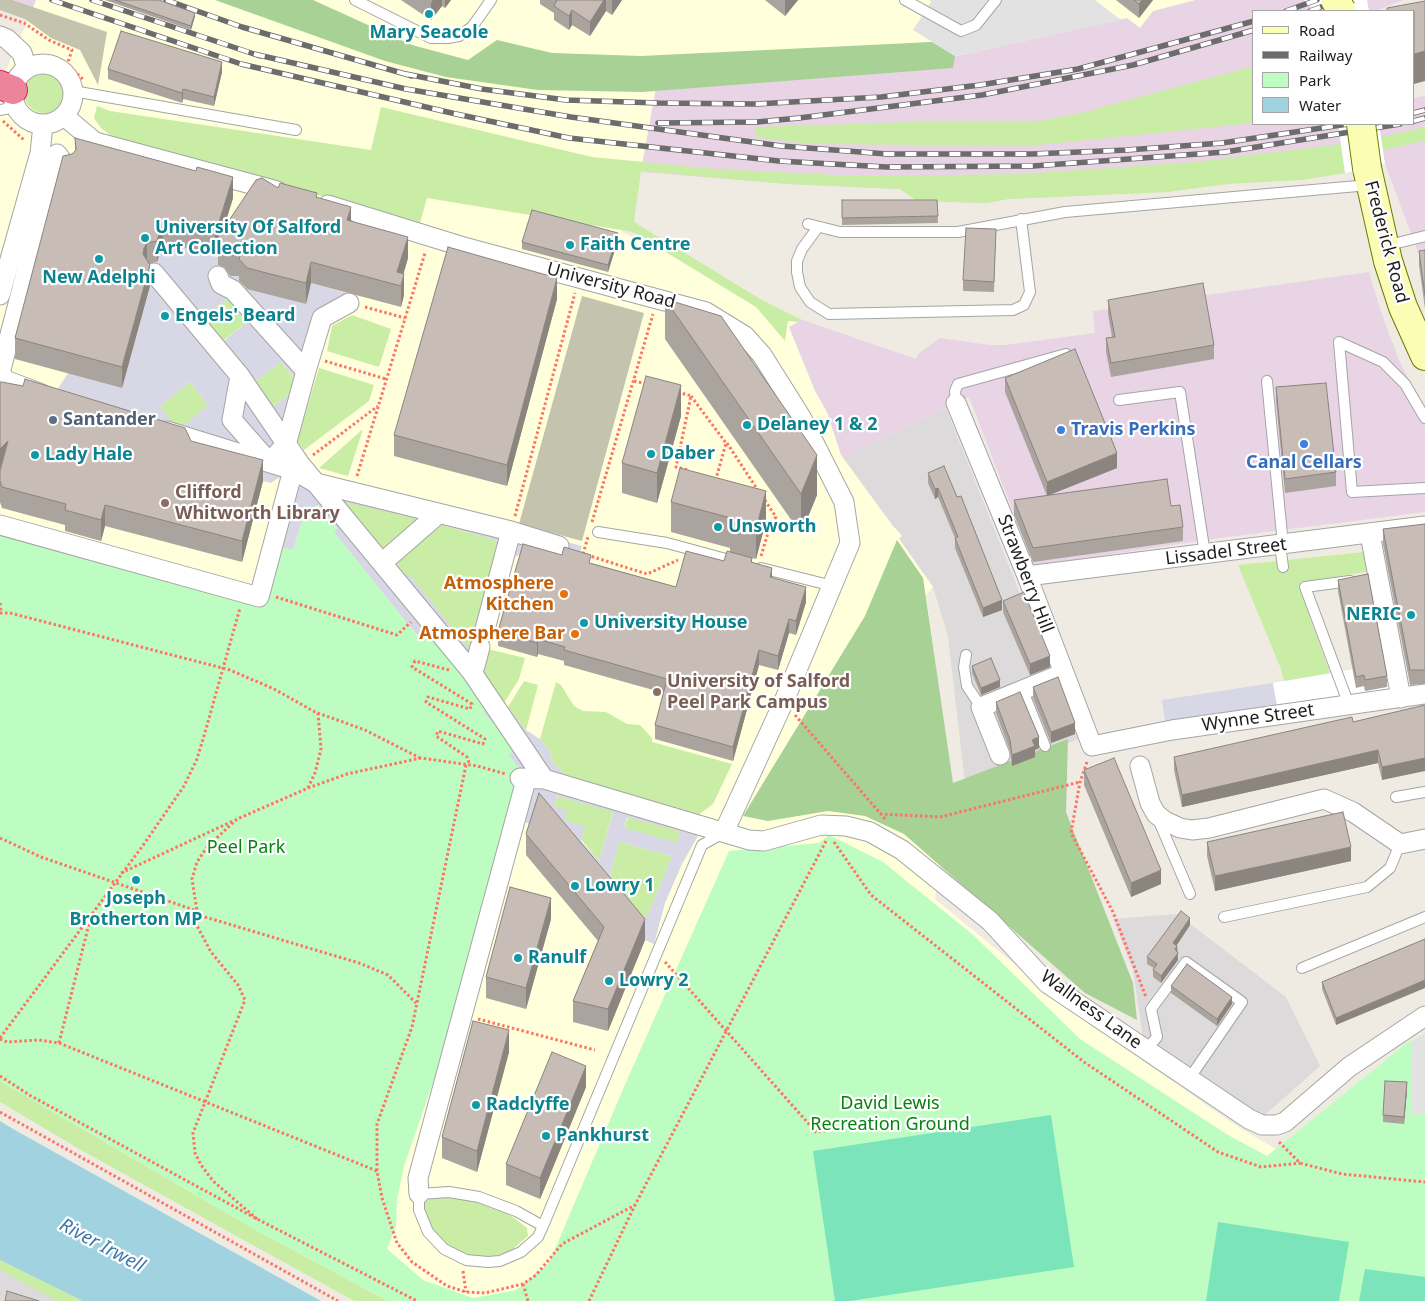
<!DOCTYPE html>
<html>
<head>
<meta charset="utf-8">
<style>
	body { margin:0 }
	#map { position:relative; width:1425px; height:1301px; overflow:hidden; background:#efebe3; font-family:"Noto Sans",sans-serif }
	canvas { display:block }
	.legend { position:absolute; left:1252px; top:10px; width:162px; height:115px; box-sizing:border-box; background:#fff; border:1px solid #a5a5a5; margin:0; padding:6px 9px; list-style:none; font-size:15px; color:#1e1e1e }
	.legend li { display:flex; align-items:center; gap:10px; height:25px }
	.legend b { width:25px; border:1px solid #a5a5a5 }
</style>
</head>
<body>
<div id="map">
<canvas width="1425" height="1301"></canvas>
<ul class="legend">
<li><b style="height:6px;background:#fafdb3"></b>Road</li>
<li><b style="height:6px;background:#6c6c6c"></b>Railway</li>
<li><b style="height:14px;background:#bdfdc1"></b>Park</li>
<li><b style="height:14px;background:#a0d2e0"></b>Water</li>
</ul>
</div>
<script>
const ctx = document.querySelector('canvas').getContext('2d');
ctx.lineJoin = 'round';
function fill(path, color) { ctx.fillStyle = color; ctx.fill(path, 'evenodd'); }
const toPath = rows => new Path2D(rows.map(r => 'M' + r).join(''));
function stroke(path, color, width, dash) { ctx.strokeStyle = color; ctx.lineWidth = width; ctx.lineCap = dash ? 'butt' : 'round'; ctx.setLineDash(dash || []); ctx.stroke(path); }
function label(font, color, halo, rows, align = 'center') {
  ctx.font = font + ' "Noto Sans",sans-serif'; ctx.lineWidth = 4.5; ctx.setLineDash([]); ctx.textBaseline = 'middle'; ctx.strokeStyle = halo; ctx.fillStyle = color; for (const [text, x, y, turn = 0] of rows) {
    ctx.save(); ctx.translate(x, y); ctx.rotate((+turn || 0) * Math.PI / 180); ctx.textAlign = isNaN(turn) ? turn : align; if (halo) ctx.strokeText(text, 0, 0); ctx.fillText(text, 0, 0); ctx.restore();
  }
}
const residential = toPath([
	[946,408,1078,739,1001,771,965,783,948,636,933,587,898,537,902,535,893,526,841,458],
	[1177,914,1286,997,1320,1066,1259,1120,1143,1038,1133,970,1113,919],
	[0,1260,83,1301,0,1301]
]);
const industrial = toPath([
	[0,0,286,0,932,42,956,56,1127,18,1195,0,1403,0,1376,11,1254,11,1254,124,1414,124,1414,98,1425,96,1425,251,1418,252,1385,164,1382,150,1345,173,1227,184,1167,192,1008,199,987,203,917,201,900,189,787,184,641,172,51,38,25,19,0,10],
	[1369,272,1381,312,1399,360,1425,412,1425,512,1212,539,1034,566,969,397,841,458,795,357,785,328,800,319,916,359,918,354,940,338,990,345,1005,345,1095,333,1093,311]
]);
const education = toPath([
	[36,0,1195,0,1153,11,1140,28,1127,18,955,56,932,42,661,59,641,171,622,232,681,259,798,322,789,327,815,391,827,412,841,455,893,526,902,536,899,539,933,587,926,595,952,784,935,899,1077,1015,1238,1127,1276,1149,1404,1045,1425,1035,1425,1301,354,1301,0,1102,0,85]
]);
const construction = toPath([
	[0,0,12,0,107,32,98,85,80,50,51,38,25,19,0,10],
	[582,296,644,313,582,541,519,524]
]);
const grass = toPath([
	[1254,66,1254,123,1028,146,810,144,755,137,755,127,918,122,1035,122,1081,113],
	'24 93a20 20 0 1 1 40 0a20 20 0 1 1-40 0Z',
	[97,106,110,111,371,150,381,107,592,157,716,169,859,176,1023,174,1195,162,1341,144,1345,173,1303,180,1227,184,1167,192,1008,199,987,203,917,201,900,189,787,184,641,171,634,222,762,300,800,319,798,322,788,321,785,341,756,307,633,232,427,198,420,223,118,141,101,128,94,118],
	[1425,127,1425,141,1383,150,1380,137],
	[230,297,247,318,247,322,219,344,200,320],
	[352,315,391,329,379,367,327,351,332,326],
	[281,362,298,384,298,387,270,409,251,385],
	[319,368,374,385,369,401,304,450,297,441],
	[190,382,208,405,179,429,176,428,160,407],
	[363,429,348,476,319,468],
	[339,500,424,520,387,552],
	[436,523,501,542,475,657,410,575,407,578,393,560],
	[1364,552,1369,571,1298,585,1340,701,1290,707,1281,669,1238,565],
	[483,648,525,658,519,679,504,703,478,669],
	[524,681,538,685,526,730,508,707],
	[556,682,561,685,574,706,583,711,606,712,627,724,640,725,652,738,652,742,732,764,713,804,697,816,567,777,549,757,552,754,540,739],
	[557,796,613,811,599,861,554,807],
	[628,817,681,831,677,843,624,828],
	[619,842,672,856,648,914,643,918,610,876],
	[0,1081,256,1230,388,1301,354,1301,81,1150,0,1102],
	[453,1197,481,1203,509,1214,527,1228,528,1236,512,1250,491,1258,470,1257,450,1248,435,1234,426,1214,424,1204,430,1198],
	[0,1260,83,1301,57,1301,0,1270]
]);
const forest = toPath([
	[215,0,313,0,412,45,468,60,497,40,552,53,641,56,932,42,955,56,953,68,642,92,538,90,446,77,385,61],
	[897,540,923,578,953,783,1068,739,1066,812,1133,983,1137,1020,1085,993,904,834,865,816,828,811,768,821,743,816,865,616]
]);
const park = toPath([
	[318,505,337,529,334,532,419,638,427,632,459,670,488,707,483,711,490,720,494,717,515,750,521,770,453,1025,404,1166,397,1199,396,1227,387,1249,423,1280,473,1298,516,1290,549,1263,627,1080,729,851,819,843,829,835,883,862,972,934,1080,1039,1228,1135,1267,1156,1404,1045,1425,1034,1425,1301,388,1301,256,1230,0,1081,0,529,261,601,276,546,293,550,305,512]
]);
const pitch = toPath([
	[1051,1115,1074,1267,850,1301,835,1301,813,1151],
	[1218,1222,1349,1242,1339,1301,1206,1301],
	[1365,1269,1425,1277,1425,1301,1359,1301]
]);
const parking = toPath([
	[929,0,1095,0,1121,20,955,56,913,30,931,2],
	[1425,1034,1425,1114,1411,1115,1411,1042]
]);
const plaza = toPath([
	[165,233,181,247,218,257,218,276,240,276,238,286,306,304,311,283,358,296,325,323,292,444,310,461,317,474,582,546,576,565,523,553,512,558,501,542,436,523,393,560,407,577,410,575,475,656,478,669,526,730,540,739,552,754,549,757,567,777,699,834,682,864,665,903,654,944,645,940,535,827,523,821,521,770,509,755,514,750,500,733,504,730,494,717,490,720,483,711,487,707,428,632,420,638,407,623,334,532,337,528,318,505,305,512,293,550,273,546,289,480,278,478,271,483,263,481,50,401,68,373,122,388],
	[230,297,247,318,247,322,220,344,200,320],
	[281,362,298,383,298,387,270,409,251,385],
	[190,382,208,405,179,429,160,407],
	[340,501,423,520,387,552],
	[557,796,613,812,599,861,581,841,585,826,564,820,567,810,554,807],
	[627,817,680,831,677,842,624,828],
	[619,842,672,856,648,914,643,917,610,876],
	[1273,683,1278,711,1166,729,1162,700]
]);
const water = toPath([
	[0,1121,13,1129,321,1301,83,1301,0,1260]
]);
const pier = toPath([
	[1304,0,1367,0,1369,11,1315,11],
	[1338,124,1379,124,1385,164,1345,173],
	[1425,657,1425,687,1278,711,1273,683]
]);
const path = toPath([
	[0,15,24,23,49,40,72,50,67,65,84,80],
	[3,121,24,140],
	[365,307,405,318],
	[325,361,386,379],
	[634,381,647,384],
	[678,392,691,396,676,467,688,470],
	[691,396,726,443,716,479],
	[727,443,759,492],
	[313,455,378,406],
	[357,476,425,253],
	[515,516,575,293],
	[592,522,653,314],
	[583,554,588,537],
	[587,555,647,574,678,560],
	[761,556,771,523,776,517,764,499],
	[276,597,397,635,411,622],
	[0,603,1,612],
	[0,613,10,613,230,670,274,689,315,712,365,730,420,758],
	[449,670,415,661,412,667,472,704,470,709,428,697,426,702,485,739,483,744,438,731,436,736,467,757,470,765],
	[795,715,886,820],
	[1087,762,1080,782,1071,833,1113,912,1146,997],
	[466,765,412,1027,377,1124,377,1171,382,1198,397,1243,412,1262,447,1286,466,1292,485,1293,523,1284,536,1275,562,1244,635,1205],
	[308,788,315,773,321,749,318,713],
	[880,814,940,817,1080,782],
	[0,838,41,857,197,911,205,917,359,963,388,975,416,1003],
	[834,842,871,895,1084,1062,1218,1152,1261,1167,1300,1163],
	[121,873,233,821],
	[665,962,816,1132,825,1131],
	[478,1019,595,1050],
	[0,1038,144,844,184,786,197,759,206,729,240,608],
	[0,1039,7,1042,39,1040,59,1043,377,1171],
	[59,1043,91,916],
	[0,1076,31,1096,257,1219,417,1301],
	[0,1112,338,1301],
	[1279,1142,1300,1163,1342,1174,1425,1182],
	[257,1219,213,1181,201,1165,195,1153,193,1133,245,1000,238,985,211,952,196,924,197,911,192,879,197,862,207,847,237,819,308,788,347,774,421,758,477,766,506,774],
	[463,1271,466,1292],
	[523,1284,528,1301],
	[589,1301,635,1205,826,841]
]);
const lane = toPath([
	[355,0,431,38,448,38,459,36,472,27,491,0],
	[905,0,961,31,976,25,996,0],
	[73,91,296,130],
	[0,110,15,107],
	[808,224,840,232,958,232,1065,212,1369,185],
	[818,227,802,249,797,261,797,272,800,287,810,302,829,314,1013,310,1024,305,1030,292,1021,219],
	[1385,246,1425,236],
	[1267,381,1283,545],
	[1119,400,1180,392,1205,554],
	[956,403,955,391,958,384,1066,354],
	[1425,418,1405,384,1383,362,1339,342,1352,492,1425,488],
	[598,532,667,543,737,562],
	[1280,545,1283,567],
	[761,568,833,586],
	[966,655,964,667,967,686,981,707],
	[1023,691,1045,746],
	[1349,705,1305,587,1350,581],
	[1396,797,1425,792],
	[1158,819,1190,894],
	[1224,917,1367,887,1390,868,1400,844],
	[1302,968,1425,917],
	[1146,1050,1157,1037,1151,1009,1186,962,1242,1002,1189,1079],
	[543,1226,516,1211,479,1197,449,1192,419,1194,419,1210,428,1232,444,1249,466,1260,488,1262,500,1261,521,1252,538,1237,543,1226,702,845,723,833]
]);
const street = toPath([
	[0,36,7,39,22,53,27,69],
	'13 94a30 30 0 1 1 60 0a30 30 0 1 1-60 0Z',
	[64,116,95,142,277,191],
	[328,205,467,248,706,312,745,336,762,355,801,417,844,502,850,543,784,701,724,832],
	[154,273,240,376,232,420,269,462,286,445,306,371,233,290,221,284,218,276],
	[0,295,40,153,43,125],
	[306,371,322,318,349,303],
	[0,372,5,380,42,394],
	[0,373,57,154,66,166],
	[240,376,300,464,471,671,544,779],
	[956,403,1027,576,1092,746,1172,730,1425,694],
	[167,431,293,470,316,483,511,531,559,546],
	[0,525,259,597,293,470],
	[1370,534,1401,698],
	[383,562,437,515],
	[1027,576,1425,526],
	[484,633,511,531],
	[471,671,475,666,480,647],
	[1000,755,981,707,1064,673],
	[1140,766,1150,803,1156,814,1165,821,1180,828,1192,830,1209,828,1324,799,1353,812,1400,844,1425,839],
	[520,778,544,779,749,840,764,841,821,825,846,826,870,832,902,850,990,921,1047,983,1249,1119,1262,1125,1277,1125,1285,1122,1349,1067,1425,1016],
	[419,1194,418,1178,526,780]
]);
const secondary = toPath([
	[1367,168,1388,261,1403,307,1425,356]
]);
const highway = toPath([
	[0,85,13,90]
]);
const rail = toPath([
	[52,0,241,64,456,114,569,138,779,161,886,167,1033,166,1225,152,1400,124],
	[92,0,260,56],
	[166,0,242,27,412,76],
	[1286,11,1317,0],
	[1310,11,1340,0],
	[254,54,406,89,571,117,781,146,887,154,1032,154,1127,150,1222,143,1348,124],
	[406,74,482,89,566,100,658,103,756,104,881,97,980,85,1078,69,1254,21],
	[1414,113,1425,110],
	[1414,121,1425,118],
	[658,123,757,122,799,118,982,95,1133,65,1254,30]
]);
const secondaryBridge = toPath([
	[1335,0,1342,11],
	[1361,124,1367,168]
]);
const wall = toPath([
	[105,0,159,0,195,16,191,30],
	[401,0,451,0,445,8,442,6,431,20],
	[540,0,622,0,612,15,606,11,590,36,572,25,569,30,554,20,554,13,540,4],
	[765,0,798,0,785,16],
	[1116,0,1153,0,1139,18],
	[108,69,222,72,214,106,183,99,182,103,108,79],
	[75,138,233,198,223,229,278,188,317,197,408,258,403,274,404,295,401,307,311,283,306,304,247,289,239,281,239,276,230,276,225,268,218,265,218,246,215,256,163,242,157,262,149,264,150,286,122,388,15,359,15,338,72,154,75,151],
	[842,200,937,200,938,223,842,225],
	[996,229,994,292,963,291,963,280],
	[618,240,608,272,522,249,522,242],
	[1425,250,1425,309,1419,265,1419,251],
	[557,299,507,486,394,456,394,435],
	[665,299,817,495,801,534,665,339],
	[1108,300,1214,345,1214,359,1111,377,1106,352,1106,338,1112,337,1108,314],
	[1005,378,1117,468,1049,495,1171,506,1183,527,1183,541,1033,562,1014,515,1014,500,1047,496,1005,392],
	[1276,387,1336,472,1336,486,1285,493,1276,401],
	[681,416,657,503,622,493,622,463],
	[191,441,263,481,242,562,105,526,101,541,65,531,65,525,2,508,0,502,0,470],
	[944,466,1002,610,983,617,955,548,955,538,938,497,935,499,928,483,928,473],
	[671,502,766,521,756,559,752,558,752,562,772,578,806,602,796,635,789,633,778,670,759,665,733,761,655,739,655,725,664,693,564,665,564,661,538,654,537,657,498,646,498,631,591,563,676,587,724,561,730,552,730,548,671,532],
	[1425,524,1425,684,1410,685,1383,544,1383,529],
	[1338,580,1387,676,1387,687,1365,691,1364,686,1356,688,1338,591],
	[1003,601,1050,667,1030,675,1003,612],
	[972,666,1000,687,981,695,972,673],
	[1033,687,1075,734,1051,743,1033,698],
	[996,702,1039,748,1035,750,1035,757,1012,766,1010,751,996,713],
	[1425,705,1382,780,1378,763,1182,807,1174,770,1174,757,1353,722],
	[1084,770,1161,884,1131,897,1084,785],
	[526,834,645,940,608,1031,573,1022,573,1001,598,941,526,855],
	[1207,842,1351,861,1215,891,1207,856],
	[551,919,526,1009,486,998,486,977],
	[1190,925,1176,946,1177,946,1178,960,1161,983,1153,977,1153,970,1154,968,1147,964,1147,957],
	[1425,939,1336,1025,1322,989,1322,982],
	[1171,986,1232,1004,1217,1026,1171,993],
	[509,1052,477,1172,442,1158,442,1137],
	[586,1087,540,1199,506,1185,506,1164],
	[1407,1090,1404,1124,1383,1122,1383,1115]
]);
const shadedWall = toPath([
	[433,0,442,0,442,6,431,20,431,3],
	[445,0,451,0,445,8],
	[604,0,606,0,606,11,590,36,590,22],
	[612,0,622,0,612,15],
	[785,0,798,0,785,16],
	[1142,0,1153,0,1139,18,1139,4],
	[572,10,572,25,569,30,569,16],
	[195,13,195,16,191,30,191,26],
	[1425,51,1425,81,1414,84,1414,54],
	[222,62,222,72,214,106,214,97],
	[183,89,183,99,182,103,182,93],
	[233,177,233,198,219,244,218,244,215,256,215,235],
	[351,207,351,228,347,220],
	[163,221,163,242,157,262,157,241],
	[618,233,618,240,608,272,608,265],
	[408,237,408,258,400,286,397,272],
	[147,243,147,264,143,254,144,248],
	[311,262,311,283,306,304,306,283],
	[150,265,150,286,122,388,122,367],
	[404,274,404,295,401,307,401,286],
	[557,278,557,299,507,486,507,465],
	[681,385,681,416,657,503,657,473],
	[8,441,0,470,0,449],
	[1117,453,1117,468,1047,496,1047,482],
	[817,455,817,495,801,534,801,494],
	[263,460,263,481,242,562,242,541],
	[938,488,938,497,935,499,935,489],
	[766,491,766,521,756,559,756,529],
	[105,505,105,526,101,541,101,520],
	[772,568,772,582,770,577],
	[806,587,806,602,796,635,796,621],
	[1002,600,1002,610,983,617,983,608],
	[789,619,789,633,778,670,778,656],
	[538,639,538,654,537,657,537,643],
	[759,650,759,665,733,761,733,747],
	[1050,656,1050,667,1030,675,1030,664],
	[1000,680,1000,687,981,695,981,688],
	[1075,723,1075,734,1051,743,1051,732],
	[1039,737,1039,748,1035,750,1035,757,1012,766,1012,755,1032,740],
	[1378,750,1378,763,1182,807,1182,795],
	[1425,758,1425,771,1382,780,1382,767],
	[1351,847,1351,861,1215,891,1215,876],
	[1161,870,1161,884,1131,897,1131,883],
	[551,898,551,919,526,1009,526,988],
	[1190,918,1190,925,1173,951,1173,943],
	[645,919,645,940,608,1031,608,1009],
	[1177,946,1178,960,1161,983,1161,976],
	[1425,980,1425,988,1336,1025,1336,1018],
	[1232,997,1232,1004,1217,1026,1217,1019],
	[509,1030,509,1052,477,1172,477,1151],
	[586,1066,586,1087,540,1199,540,1178],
	[1407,1082,1407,1090,1404,1124,1404,1117]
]);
const building = toPath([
	[115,0,159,0,195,13,191,26,115,0],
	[556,0,604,0,590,22,572,10,569,16,554,6,557,0,556,0],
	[1134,0,1142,0,1139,4,1134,0],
	[1425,1,1425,51,1414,54,1414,11,1387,11,1387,8,1425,1],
	[121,31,222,62,214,97,183,89,182,93,108,69,121,31],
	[75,138,196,171,197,167,233,177,215,235,163,221,157,241,147,243,144,248,143,254,150,265,122,367,15,338,63,156,72,154,76,150,75,138],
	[262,178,278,188,280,183,317,193,316,197,351,207,347,220,408,237,397,272,404,274,401,286,311,262,306,283,247,268,239,259,240,255,230,255,225,247,218,244,218,237,256,180,262,178],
	[842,200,937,200,938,216,842,218,842,200],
	[532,210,618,233,608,265,522,242,532,210],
	[966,228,996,229,994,282,963,280,966,228],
	[448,247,557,278,507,465,394,435,448,247],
	[1425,250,1425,295,1419,251,1425,250],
	[1203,283,1214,345,1111,363,1106,338,1115,337,1108,300,1203,283],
	[665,299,721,316,817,455,801,494,665,299],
	[1075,349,1117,453,1047,482,1005,378,1075,349],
	[646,376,681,385,657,473,622,463,646,376],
	[25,379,185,428,191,441,263,460,242,541,105,505,101,520,65,510,66,504,2,487,0,481,0,471,8,441,0,449,0,382,2,382,23,386,25,379],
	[1326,383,1336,472,1285,479,1276,387,1326,383],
	[944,466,957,497,961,496,1002,600,983,608,955,538,958,537,938,488,935,489,928,473,944,466],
	[680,468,766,491,756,529,730,522,731,518,671,502,680,468],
	[1167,479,1171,506,1180,505,1183,527,1033,548,1014,500,1167,479],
	[1425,524,1425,670,1410,670,1383,529,1425,524],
	[523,544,562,555,564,547,591,555,589,563,676,587,686,551,724,561,727,551,752,558,751,562,772,568,770,577,806,587,796,621,789,619,778,656,759,650,733,747,655,725,667,679,564,650,565,647,538,639,537,643,498,631,523,544],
	[1368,574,1387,676,1365,680,1364,675,1356,677,1338,580,1368,574],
	[1024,592,1050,656,1030,664,1003,601,1024,592],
	[991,658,1000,680,981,688,972,666,991,658],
	[1058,677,1075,723,1051,732,1033,687,1058,677],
	[1020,692,1039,737,1032,740,1035,746,1012,755,1010,740,996,702,1020,692],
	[1425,705,1425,758,1382,767,1378,750,1182,795,1174,757,1352,717,1353,722,1425,705],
	[1114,758,1161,870,1131,883,1084,770,1114,758],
	[539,793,645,919,608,1009,573,1001,604,927,526,834,539,793],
	[1343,812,1351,847,1215,876,1207,842,1343,812],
	[510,887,551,898,526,988,486,977,510,887],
	[1181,911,1190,918,1173,943,1177,946,1175,949,1178,953,1161,976,1153,970,1157,964,1147,957,1181,911],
	[1425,939,1425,980,1336,1018,1322,982,1425,939],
	[1187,964,1232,997,1217,1019,1171,986,1187,964],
	[473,1021,509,1030,477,1151,442,1137,473,1021],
	[552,1052,586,1066,540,1178,506,1164,552,1052],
	[1385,1081,1407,1082,1404,1117,1383,1115,1385,1081],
	[7,1291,39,1301,5,1301,7,1291]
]);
const markers = [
	[429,14,5,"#0f9aa8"],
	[145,238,5,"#0f9aa8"],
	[570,245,5,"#0f9aa8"],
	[99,259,5,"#0f9aa8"],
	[165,316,5,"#0f9aa8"],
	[53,420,5,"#5c6f8a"],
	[747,425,5,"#0f9aa8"],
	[1061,430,5,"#3f7fe0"],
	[1304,444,5,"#3f7fe0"],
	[651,454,5,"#0f9aa8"],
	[35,455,5,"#0f9aa8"],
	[165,503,5,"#8d6e63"],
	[718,527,5,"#0f9aa8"],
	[564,594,5,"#e8710a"],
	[1411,615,5,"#0f9aa8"],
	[584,623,5,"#0f9aa8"],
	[575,634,5,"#e8710a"],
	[657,692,5,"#8d6e63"],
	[136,880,5,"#0f9aa8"],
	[575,886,5,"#0f9aa8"],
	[518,958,5,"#0f9aa8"],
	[609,981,5,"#0f9aa8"],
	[476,1105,5,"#0f9aa8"],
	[546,1136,5,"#0f9aa8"]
];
const cultureNames = [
	["Mary Seacole",429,33,"center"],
	["University Of Salford",155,228],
	["Art Collection",155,249],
	["Faith Centre",580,245],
	["New Adelphi",99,278,"center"],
	["Engels' Beard",175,316],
	["Delaney 1 & 2",757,425],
	["Daber",661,454],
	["Lady Hale",45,455],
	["Unsworth",728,527],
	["NERIC",1401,615,"right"],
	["University House",594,623],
	["Lowry 1",585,886],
	["Joseph",136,899,"center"],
	["Brotherton MP",136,920,"center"],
	["Ranulf",528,958],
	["Lowry 2",619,981],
	["Radclyffe",486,1105],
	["Pankhurst",556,1136]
];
const streetNames = [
	["Frederick Road",1386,242,75],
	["University Road",611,286,15],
	["Lissadel Street",1226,552,-7],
	["Strawberry Hill",1025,574,69],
	["Wynne Street",1258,718,-8],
	["Wallness Lane",1091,1010,36]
];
const serviceNames = [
	["Santander",63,420]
];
const shopNames = [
	["Travis Perkins",1071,430],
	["Canal Cellars",1304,463,"center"]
];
const educationNames = [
	["Clifford",175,493],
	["Whitworth Library",175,514],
	["University of Salford",667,682],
	["Peel Park Campus",667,703]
];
const foodNames = [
	["Atmosphere",554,584],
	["Kitchen",554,605],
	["Atmosphere Bar",565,634]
];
const parkNames = [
	["Peel Park",246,848],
	["David Lewis",890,1104],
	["Recreation Ground",890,1125]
];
const waterNames = [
	["River Irwell",102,1246,28]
];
fill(residential, '#dcdada');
fill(industrial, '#e9d4e5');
fill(education, '#ffffdc');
fill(construction, '#c4c4ae');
fill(grass, '#c9eda5');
fill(forest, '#a7d195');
fill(park, '#bdfdc1');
fill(pitch, '#7be4ba');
fill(parking, '#e2e2e2');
fill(plaza, '#d7d7e5');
fill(water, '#a0d2e0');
fill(pier, '#fff');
stroke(lane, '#a5a5a5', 12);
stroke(street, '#a5a5a5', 21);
stroke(secondary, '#6d7900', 30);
stroke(highway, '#e41961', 30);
stroke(path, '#ff7264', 3, [2.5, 2.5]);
stroke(lane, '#fff', 10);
stroke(street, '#fff', 19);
stroke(secondary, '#fafdb3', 28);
stroke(highway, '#ec859a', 28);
stroke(rail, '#6c6c6c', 5.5);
stroke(rail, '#fff', 4, [11]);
stroke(secondaryBridge, '#6d7900', 30, []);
stroke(secondaryBridge, '#fafdb3', 28);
fill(wall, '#aba39d');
fill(shadedWall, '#8b847f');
fill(building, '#c7bdb6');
stroke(building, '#8b847f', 1);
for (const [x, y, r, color] of markers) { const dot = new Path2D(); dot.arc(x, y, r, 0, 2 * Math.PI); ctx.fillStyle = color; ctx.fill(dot); stroke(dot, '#fff', 2); }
label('bold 18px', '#0d838f', '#fff', cultureNames, 'left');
label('18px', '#1e1e1e', '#fff', streetNames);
label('bold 18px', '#4e5e75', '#fff', serviceNames, 'left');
label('bold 18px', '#366cbe', '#fff', shopNames, 'left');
label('bold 18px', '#785e54', '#fff', educationNames, 'left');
label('bold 18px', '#c56008', '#fff', foodNames, 'right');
label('18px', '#05830e', '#fff', parkNames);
label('italic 19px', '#4178ab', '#fff', waterNames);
</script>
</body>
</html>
